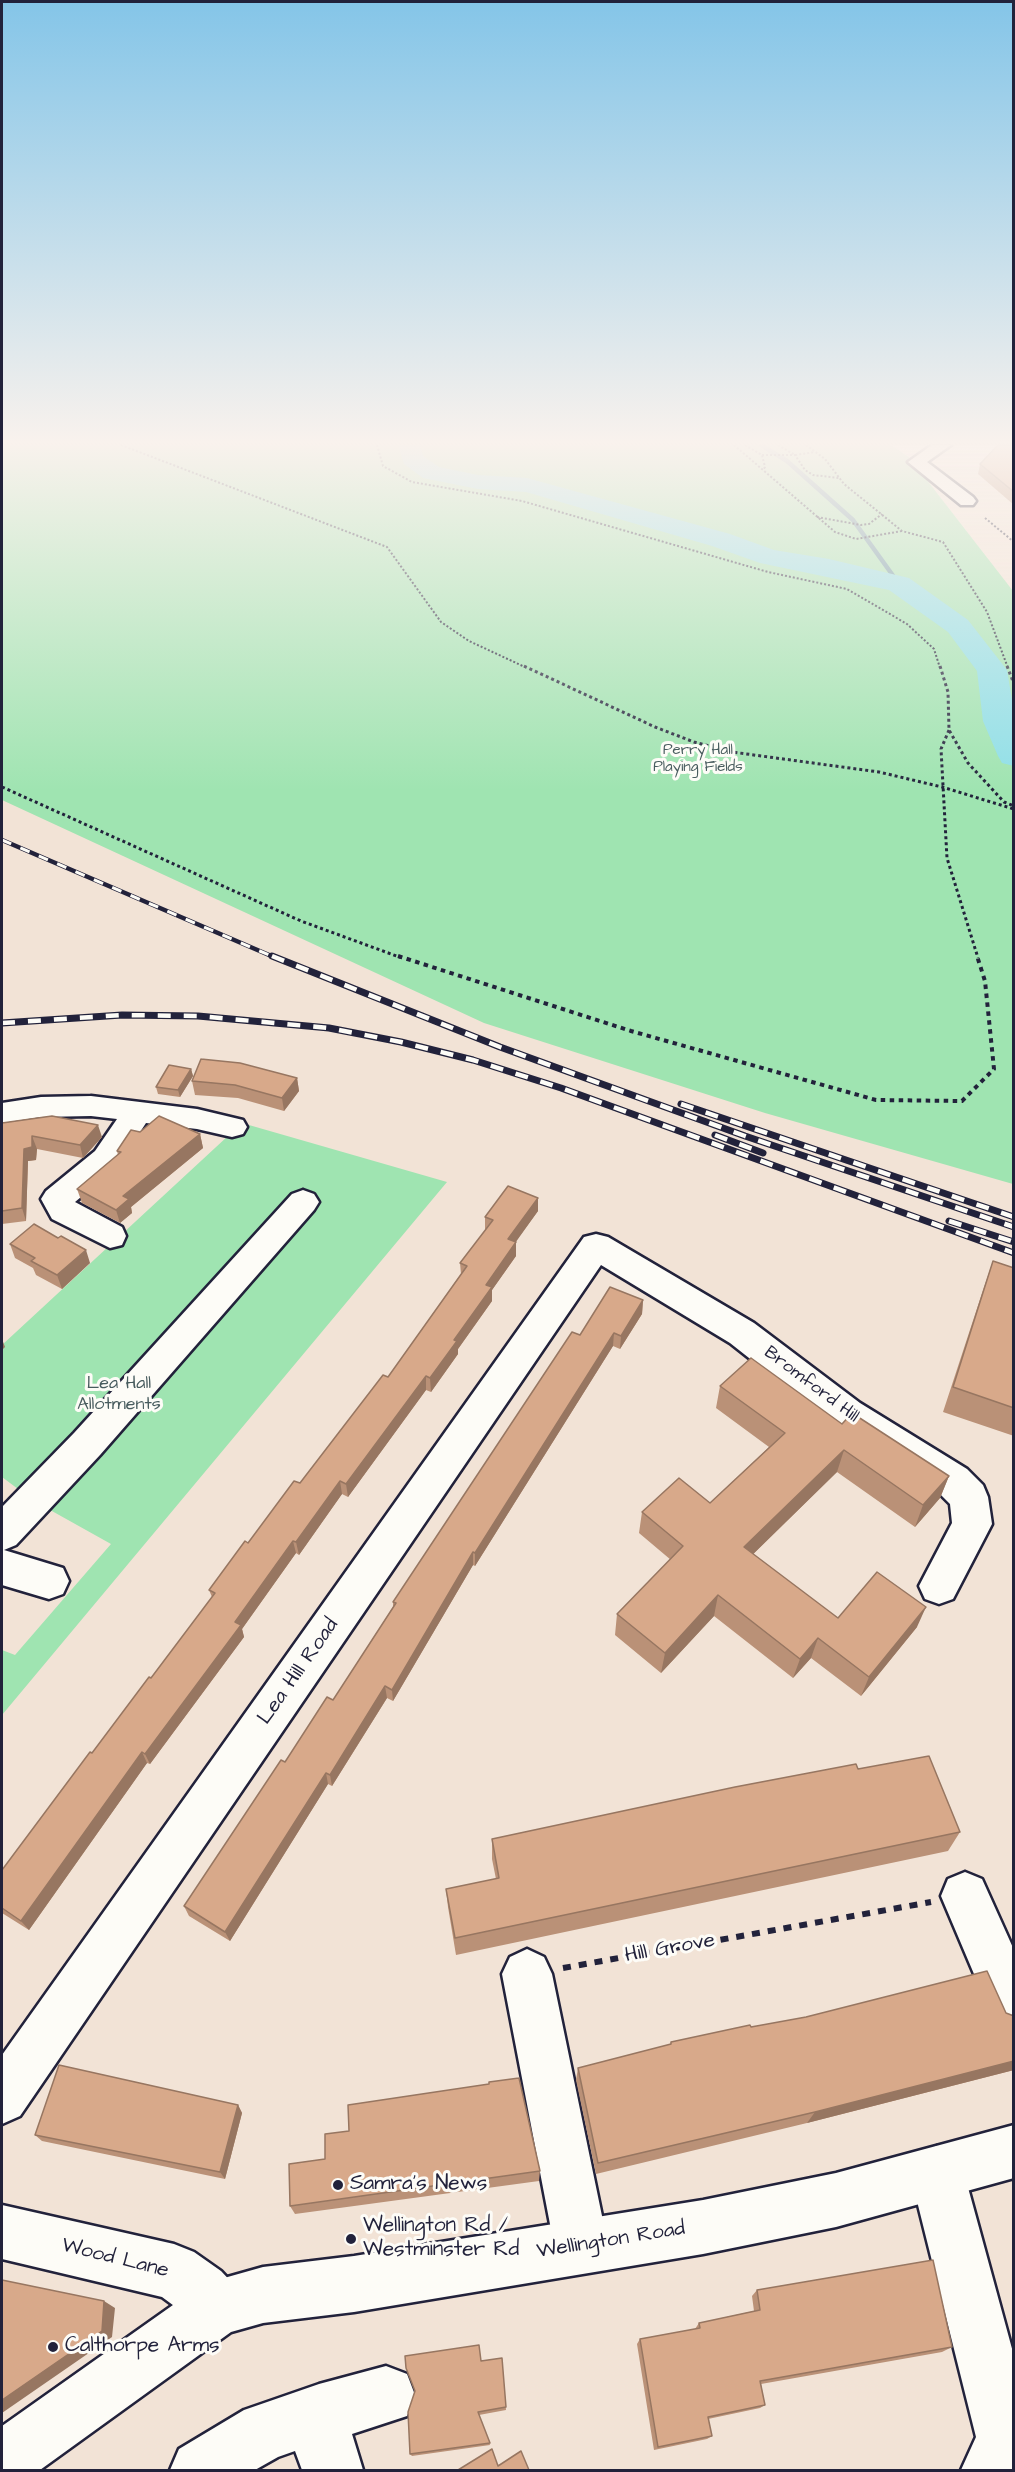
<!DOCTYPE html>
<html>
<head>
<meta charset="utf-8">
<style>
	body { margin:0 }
	#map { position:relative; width:1015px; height:2472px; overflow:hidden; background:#f2e3d6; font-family:"Architects Daughter",sans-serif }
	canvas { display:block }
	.frame { position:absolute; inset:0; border:3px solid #22223b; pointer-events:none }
</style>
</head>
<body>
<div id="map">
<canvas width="1015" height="2472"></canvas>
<div class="frame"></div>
</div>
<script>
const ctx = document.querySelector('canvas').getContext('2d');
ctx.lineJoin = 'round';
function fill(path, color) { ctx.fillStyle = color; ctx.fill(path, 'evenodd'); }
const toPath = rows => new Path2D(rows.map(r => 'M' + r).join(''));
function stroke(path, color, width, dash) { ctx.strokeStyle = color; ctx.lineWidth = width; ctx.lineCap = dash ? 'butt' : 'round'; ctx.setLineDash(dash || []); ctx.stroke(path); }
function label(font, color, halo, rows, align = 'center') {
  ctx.font = font + ' "Architects Daughter",sans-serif'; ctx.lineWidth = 6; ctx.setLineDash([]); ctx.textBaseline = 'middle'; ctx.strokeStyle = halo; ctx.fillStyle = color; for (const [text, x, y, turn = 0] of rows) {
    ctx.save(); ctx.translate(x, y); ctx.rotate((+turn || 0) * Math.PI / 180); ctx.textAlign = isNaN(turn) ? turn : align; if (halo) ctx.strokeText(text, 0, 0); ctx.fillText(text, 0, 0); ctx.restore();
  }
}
const green = toPath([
	[2,445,891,445,909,457,1013,591,1013,1184,765,1113,484,1023,2,800],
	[242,1123,447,1182,2,1715,2,1650,15,1655,111,1544,34,1501,2,1477,2,1345]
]);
const stream = toPath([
	[761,445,787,461,853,520,899,584]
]);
const river = toPath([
	[398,445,420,445,423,456,439,467,478,475,527,478,730,534,774,550,829,559,909,578,968,620,1007,670,1014,712,1014,766,1002,763,998,756,983,721,977,671,948,632,889,590,760,563,712,546,526,492,478,489,423,478,404,464,398,445]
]);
const pathFar3 = toPath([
	[121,445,387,547,441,622,469,641,527,668],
	[377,445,383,466,412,482,522,501,768,572,847,589,907,624,934,649,940,668],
	[734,445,835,532,856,539,902,531],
	[745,445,762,455,765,467,763,470],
	[778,445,795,455,815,452],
	[806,445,825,459,844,484,902,531,943,542,987,612,1008,668],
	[762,455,795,455,805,470,813,475,839,478],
	[817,517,861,525,869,524,882,514],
	[985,518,1014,542]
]);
const pathFar2 = toPath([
	[524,666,655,727,694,742,732,752,879,772,942,787,1014,809],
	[940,666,948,692,949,730,968,763,1004,802,1014,806],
	[1007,666,1014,684],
	[949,730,941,749,947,858,978,958],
	[2,787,301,921,402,958]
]);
const pathFar1 = toPath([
	[398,956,631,1031,876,1100,962,1101,994,1069,985,981,977,956]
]);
const path = toPath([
	[563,1968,931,1902]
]);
const minor = toPath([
	[932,445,951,445,927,462,973,497,976,501,973,505,961,505,908,462,932,445],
	[91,1096,197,1109,243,1120,247,1127,243,1134,232,1137,197,1129,146,1123,117,1167,75,1202,122,1227,126,1236,122,1245,110,1248,52,1219,41,1199,46,1191,95,1151,117,1119,91,1116,41,1117,2,1123,2,1103,41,1097,91,1096],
	[303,1190,314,1194,319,1202,314,1210,100,1455,16,1545,4,1550,63,1568,69,1581,63,1594,49,1599,2,1585,2,1507,74,1433,292,1194,303,1190],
	[596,1234,608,1237,754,1323,860,1403,967,1469,983,1485,988,1497,992,1524,953,1599,939,1604,925,1599,919,1586,952,1523,950,1504,939,1493,834,1425,730,1343,601,1265,20,2116,2,2124,2,2055,584,1237,596,1234],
	[965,1872,982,1879,1014,1950,1014,2033,996,2026,941,1896,948,1879,965,1872],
	[527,1949,544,1957,552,1974,608,2245,600,2264,581,2272,562,2264,554,2245,502,1974,510,1957,527,1949],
	[937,2146,956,2154,964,2173,1014,2356,1014,2470,961,2470,976,2437,910,2173,918,2154,937,2146],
	[2,2205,174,2244,194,2252,221,2271,237,2288,245,2308,237,2328,217,2336,197,2328,181,2311,162,2297,2,2259,2,2205],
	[386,2366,407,2374,415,2395,407,2416,352,2434,363,2470,302,2470,295,2451,278,2457,255,2470,170,2470,179,2449,244,2410,319,2384,386,2366]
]);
const major = toPath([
	[1014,2125,1014,2178,836,2227,703,2254,354,2312,263,2323,231,2332,40,2470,2,2470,2,2426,197,2288,217,2280,263,2267,354,2256,703,2200,836,2173,1014,2125]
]);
const railFar1 = toPath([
	[2,840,276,958]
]);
const rail = toPath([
	[272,956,500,1047,745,1136,1014,1227],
	[2,1023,122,1015,198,1016,329,1028,401,1042,473,1060,561,1088,1014,1253],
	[681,1104,1014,1217],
	[715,1135,763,1153],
	[949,1221,1014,1242]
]);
const wall = toPath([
	[1014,445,1014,505,978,474,980,464],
	[191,1069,193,1076,180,1097,158,1094,156,1087],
	[297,1078,299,1091,284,1111,238,1098,195,1095,192,1081],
	[2,1123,102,1137,83,1158,37,1149,36,1160,28,1161,26,1221,2,1224],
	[140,1132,200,1134,203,1148,131,1207,132,1213,120,1223,82,1203,77,1189,118,1155,117,1151],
	[538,1198,538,1211,515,1242,516,1256,492,1290,492,1301,458,1349,458,1354,431,1392,426,1390,348,1497,342,1494,299,1555,296,1553,242,1629,244,1637,150,1764,147,1763,29,1930,2,1913,2,1870,92,1753,151,1678,212,1597,209,1590,248,1543,300,1483,388,1377,461,1274,460,1263,485,1231,485,1217],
	[10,1244,90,1263,62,1289,36,1275,33,1268,15,1258],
	[993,1261,1014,1268,1014,1436,943,1412,984,1287],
	[643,1300,642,1314,620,1349,613,1346,475,1566,473,1565,393,1701,387,1698,332,1786,328,1784,230,1941,189,1916,184,1906,285,1762,333,1700,393,1607,393,1602,580,1335],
	[720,1386,842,1424,949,1476,940,1498,915,1527,837,1472,753,1554,838,1618,917,1627,861,1696,811,1658,793,1678,714,1616,661,1673,615,1635,617,1614,671,1560,639,1533,642,1512,710,1503,769,1447,716,1408],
	[858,1769,960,1832,948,1851,456,1955,448,1907,446,1889,496,1879,492,1859,492,1839],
	[1006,2013,1014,2016,1014,2070,807,2123,596,2174,576,2080,578,2068,670,2045,671,2042,751,2027],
	[238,2105,242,2113,225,2179,42,2141,35,2135],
	[540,2171,539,2181,295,2214,290,2206],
	[757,2290,952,2347,942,2352,761,2384,765,2405,760,2408,708,2419,712,2436,707,2439,654,2450,637,2344,640,2339,695,2329,699,2323,754,2311,752,2296],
	[502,2358,506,2410,479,2415,490,2445,412,2456,410,2454,481,2361]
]);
const shadedWall = toPath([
	[191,1069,193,1076,180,1097,178,1090],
	[297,1078,299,1091,284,1111,282,1098],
	[98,1125,102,1137,83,1158,80,1145],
	[200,1134,203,1148,131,1207,132,1213,120,1223,116,1210,123,1196],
	[32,1136,37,1149,36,1160,28,1161,26,1221,22,1208,24,1149],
	[538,1198,538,1211,508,1253,508,1239],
	[516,1242,516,1256,492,1290,492,1301,458,1349,458,1354,431,1392,430,1378,454,1340,486,1285],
	[86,1250,90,1263,62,1289,57,1275],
	[643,1300,642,1314,620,1349,621,1336],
	[614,1333,613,1346,475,1566,475,1553],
	[2,1339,5,1347,2,1350],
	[426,1376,426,1390,348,1497,346,1484],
	[844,1450,837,1472,739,1568,744,1547],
	[949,1476,940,1498,915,1527,923,1505],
	[340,1481,342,1494,299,1555,296,1542],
	[293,1541,296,1553,242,1629,244,1637,150,1764,145,1754,235,1622],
	[473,1552,473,1565,393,1701,392,1690],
	[718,1595,714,1616,661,1673,665,1653],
	[926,1607,917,1627,861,1696,869,1677],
	[818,1638,811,1658,793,1678,800,1659],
	[385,1686,387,1698,332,1786,330,1775],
	[142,1752,147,1763,29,1930,21,1921],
	[326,1773,328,1784,230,1941,225,1932],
	[1014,2061,1014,2070,807,2123,815,2112],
	[238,2105,242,2113,225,2179,220,2172],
	[104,2301,115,2308,112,2337,2,2413,2,2400]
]);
const building = toPath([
	[998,445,1014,445,1014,492,980,464,998,445],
	[201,1059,240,1063,297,1078,282,1098,235,1085,192,1081,201,1059],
	[169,1065,191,1069,178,1090,156,1087,169,1065],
	[52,1116,98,1125,80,1145,32,1136,32,1147,24,1149,22,1208,2,1211,2,1123,52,1116],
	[159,1116,200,1134,123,1196,129,1199,116,1210,77,1189,121,1152,117,1151,131,1130,140,1132,159,1116],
	[508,1186,538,1198,508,1239,516,1242,486,1285,492,1287,454,1340,457,1341,430,1378,426,1376,346,1484,340,1481,296,1542,293,1541,235,1622,241,1625,145,1754,142,1752,21,1921,2,1908,2,1870,90,1752,92,1753,149,1677,151,1678,215,1593,209,1590,245,1541,248,1543,294,1481,300,1483,383,1375,388,1377,467,1266,460,1263,493,1220,485,1217,508,1186],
	[34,1224,58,1238,61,1236,86,1250,57,1275,31,1261,35,1258,10,1244,34,1224],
	[993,1261,1014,1268,1014,1408,953,1387,993,1261],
	[610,1287,643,1300,621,1336,614,1333,475,1553,473,1552,392,1690,385,1686,330,1775,326,1773,225,1932,184,1906,281,1760,285,1762,327,1697,333,1700,396,1603,393,1602,572,1332,580,1335,610,1287],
	[751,1358,842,1424,852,1413,949,1476,923,1505,844,1450,744,1547,838,1618,877,1572,926,1607,869,1677,818,1638,800,1659,718,1595,665,1653,617,1614,683,1546,642,1512,679,1478,710,1503,785,1433,720,1386,751,1358],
	[929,1756,960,1832,455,1938,446,1889,499,1878,492,1839,735,1787,856,1764,858,1769,929,1756],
	[987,1971,1006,2013,1014,2016,1014,2061,815,2112,598,2163,578,2068,671,2044,671,2042,750,2025,751,2027,806,2017,987,1971],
	[59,2065,238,2105,220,2172,35,2135,59,2065],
	[519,2078,540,2171,290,2206,289,2164,325,2159,325,2134,349,2131,348,2105,489,2084,489,2082,519,2078],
	[933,2260,952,2347,760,2381,765,2405,708,2417,712,2436,658,2447,640,2339,700,2328,699,2323,760,2310,757,2290,933,2260],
	[2,2280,104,2301,102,2331,2,2400,2,2280],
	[479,2345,481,2361,502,2358,506,2407,478,2412,490,2443,410,2454,408,2412,415,2391,406,2368,405,2356,479,2345],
	[492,2449,498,2466,521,2451,529,2470,458,2470,492,2449]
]);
const markers = [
	[338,2185,6,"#22223b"],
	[351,2239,6,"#22223b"],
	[53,2347,6,"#22223b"]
];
const farParknames = [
	["Perry Hall",698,751],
	["Playing Fields",698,768]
];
const parkNames = [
	["Lea Hall",119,1384],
	["Allotments",119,1405]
];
const streetNames = [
	["Bromford Hill",811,1385,37]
];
const nearStreetnames = [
	["Lea Hill Road",299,1672,-55],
	["Hill Grove",670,1949,-10],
	["Wellington Road",611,2241,-9],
	["Wood Lane",115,2259,14]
];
const nearPoinames = [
	["Samra's News",350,2185],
	["Wellington Rd /",363,2227],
	["Westminster Rd",363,2251],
	["Calthorpe Arms",65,2347]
];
fill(green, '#9fe4b1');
stroke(stream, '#6393a2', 4.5);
fill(river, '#8edfe7');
stroke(minor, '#22223b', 5);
stroke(major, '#22223b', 5);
stroke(pathFar3, '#22223b', 2, [2, 2]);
stroke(pathFar2, '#22223b', 3, [3, 3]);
stroke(pathFar1, '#22223b', 4, [4.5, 4.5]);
stroke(path, '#22223b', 6, [8, 8]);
fill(minor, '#fdfcf7');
fill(major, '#fdfcf7');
stroke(railFar1, '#22223b', 4.5);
stroke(rail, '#22223b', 7);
stroke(railFar1, '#fdfcf7', 3, [10]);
stroke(rail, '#fdfcf7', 4.5, [13]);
fill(wall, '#ba9177');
fill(shadedWall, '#977661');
fill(building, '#d8a98a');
stroke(building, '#977661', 1.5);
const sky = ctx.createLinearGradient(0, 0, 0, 791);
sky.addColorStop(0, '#84c5e8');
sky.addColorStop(0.56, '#f9f2ed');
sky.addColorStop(1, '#f9f2ed00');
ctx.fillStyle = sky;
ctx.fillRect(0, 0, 1015, 791);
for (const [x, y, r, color] of markers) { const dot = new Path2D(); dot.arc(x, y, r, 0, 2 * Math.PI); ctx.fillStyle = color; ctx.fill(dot); stroke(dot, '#fdfcf7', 2); }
label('15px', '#485c5e', '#fdfcf7', farParknames);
label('18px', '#485c5e', '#fdfcf7', parkNames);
label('18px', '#22223b', '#fdfcf7', streetNames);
label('21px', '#22223b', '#fdfcf7', nearStreetnames);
label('21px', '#22223b', '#fdfcf7', nearPoinames, 'left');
</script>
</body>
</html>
